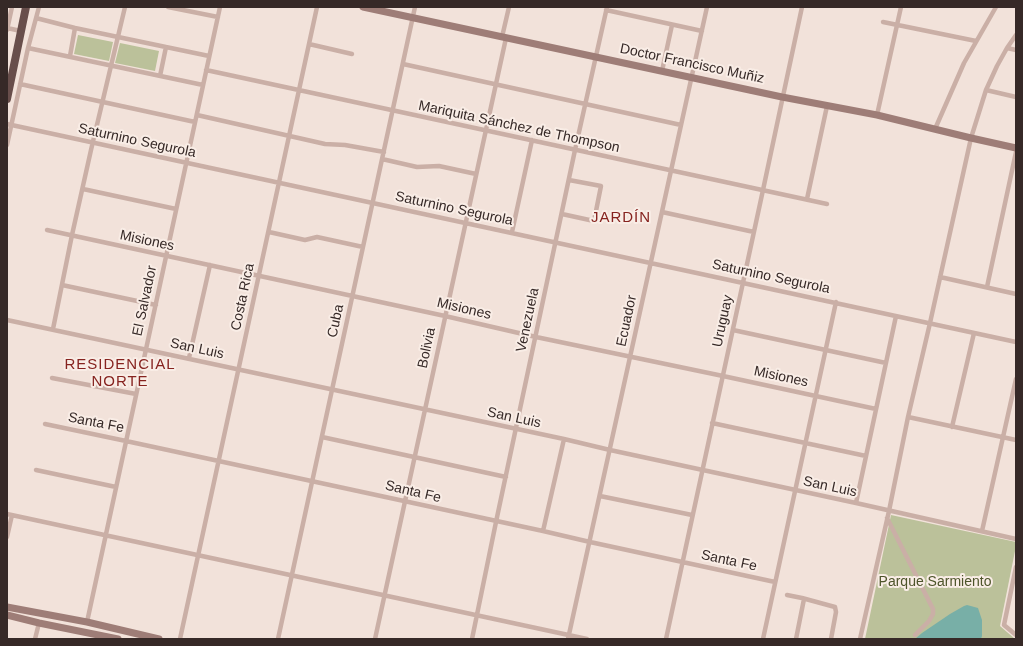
<!DOCTYPE html>
<html>
<head>
<meta charset="utf-8">
<style>
	body { margin:0 }
	#map { position:relative; width:1023px; height:646px; overflow:hidden; background:#f2e2da; font-family:Helvetica,sans-serif }
	canvas { display:block }
	.frame { position:absolute; inset:0; border:8px solid #362927; pointer-events:none }
</style>
</head>
<body>
<div id="map">
<canvas width="1023" height="646"></canvas>
<div class="frame"></div>
</div>
<script>
const ctx = document.querySelector('canvas').getContext('2d');
ctx.lineJoin = 'round';
function fill(path, color) { ctx.fillStyle = color; ctx.fill(path, 'evenodd'); }
const toPath = rows => new Path2D(rows.map(r => 'M' + r).join(''));
function stroke(path, color, width, dash) { ctx.strokeStyle = color; ctx.lineWidth = width; ctx.lineCap = dash ? 'butt' : 'round'; ctx.setLineDash(dash || []); ctx.stroke(path); }
function label(font, color, halo, rows, align = 'center') {
  ctx.font = font + ' Helvetica,sans-serif'; ctx.lineWidth = 4; ctx.setLineDash([]); ctx.textBaseline = 'middle'; ctx.strokeStyle = halo; ctx.fillStyle = color; for (const [text, x, y, turn = 0] of rows) {
    ctx.save(); ctx.translate(x, y); ctx.rotate((+turn || 0) * Math.PI / 180); ctx.textAlign = isNaN(turn) ? turn : align; if (halo) ctx.strokeText(text, 0, 0); ctx.fillText(text, 0, 0); ctx.restore();
  }
}
const green = toPath([
	[78,35,113,42,109,61,74,54],
	[120,43,159,51,155,71,115,63],
	[891,515,1016,542,1016,546,1000,626,1015,639,865,639]
]);
const water = toPath([
	[967,605,978,608,982,620,982,636,981,639,915,639,922,633,950,614,964,606]
]);
const minor = toPath([
	[168,7,218,17],
	[606,10,702,31],
	[36,18,75,28,209,56],
	[883,22,976,41],
	[7,28,21,31],
	[7,30,12,7],
	[502,37,509,7],
	[309,44,352,54],
	[28,48,203,85],
	[1007,48,1016,50],
	[70,56,75,28],
	[403,64,681,125],
	[206,70,827,204],
	[662,71,672,25],
	[160,76,166,47],
	[20,84,195,122],
	[986,90,1016,97],
	[197,115,325,144,345,145,384,152],
	[877,115,901,7],
	[7,124,1016,342],
	[935,129,964,63,996,7],
	[7,145,28,48,39,7],
	[382,159,417,167,439,166,476,174],
	[83,189,176,209],
	[807,199,827,106],
	[662,212,754,232],
	[562,214,594,221,601,186,569,180],
	[47,230,445,316,536,337,723,376,876,409],
	[269,232,305,240,317,237,363,247],
	[512,232,532,140],
	[940,277,1016,294],
	[62,285,156,305],
	[987,287,1016,152],
	[7,320,564,439,610,450,856,503,1016,539],
	[53,329,72,235,91,150,125,7],
	[733,330,886,363],
	[189,358,210,265],
	[52,378,136,394],
	[908,417,1016,440],
	[712,423,866,456],
	[45,424,126,441,543,531,590,542,775,582],
	[952,427,974,333],
	[322,437,506,477],
	[36,470,116,487],
	[600,496,692,515],
	[856,503,896,316],
	[7,514,587,639],
	[887,518,933,609,933,614,929,621,915,635],
	[543,531,564,439],
	[982,531,1016,379],
	[7,537,12,515],
	[1016,567,1004,625,1016,635],
	[787,595,802,598,835,607,836,612,831,639],
	[87,622,220,7],
	[35,639,39,623],
	[180,639,317,7],
	[278,639,415,7],
	[375,639,506,38],
	[472,639,496,522,575,150,607,7],
	[568,639,707,7],
	[666,639,763,190,802,7],
	[763,639,836,302],
	[796,639,804,599],
	[860,639,889,511,908,417,930,323,971,138,986,90,997,66,1007,48,1016,35]
]);
const secondary = toPath([
	[363,7,782,97,877,115,971,138,1016,148],
	[7,607,87,622,159,639],
	[7,615,39,623,118,639]
]);
const trunk = toPath([
	[7,99,26,7]
]);
const streetNames = [
	["Doctor Francisco Muñiz",692,64,12],
	["Mariquita Sánchez de Thompson",519,127,12],
	["Saturnino Segurola",137,141,12],
	["Saturnino Segurola",454,209,12],
	["Misiones",147,241,12],
	["Saturnino Segurola",771,277,12],
	["Costa Rica",243,297,-78],
	["El Salvador",145,301,-78],
	["Misiones",464,309,13],
	["Venezuela",528,320,-78],
	["Cuba",336,321,-78],
	["Ecuador",627,321,-78],
	["Uruguay",723,321,-78],
	["Bolivia",427,348,-78],
	["San Luis",197,349,12],
	["Misiones",781,377,12],
	["San Luis",514,418,12],
	["Santa Fe",96,423,11],
	["San Luis",830,487,12],
	["Santa Fe",413,492,13],
	["Santa Fe",729,561,12]
];
const parkNames = [
	["Parque Sarmiento",935,582]
];
const neighbourhoodNames = [
	["JARDÍN",621,218],
	["RESIDENCIAL",120,365],
	["NORTE",120,382]
];
fill(green, '#bbc19a');
fill(water, '#78afa7');
stroke(minor, '#caafa6', 4.5);
stroke(secondary, '#9e7d77', 7);
stroke(trunk, '#684e4b', 8);
label('14px', '#362927', '#f9ede6', streetNames);
label('14px', '#4d542a', '#f9ede6', parkNames);
ctx.letterSpacing = '1px';
label('15px', '#86231f', '#f9ede6', neighbourhoodNames);
ctx.letterSpacing = '0px';
</script>
</body>
</html>
